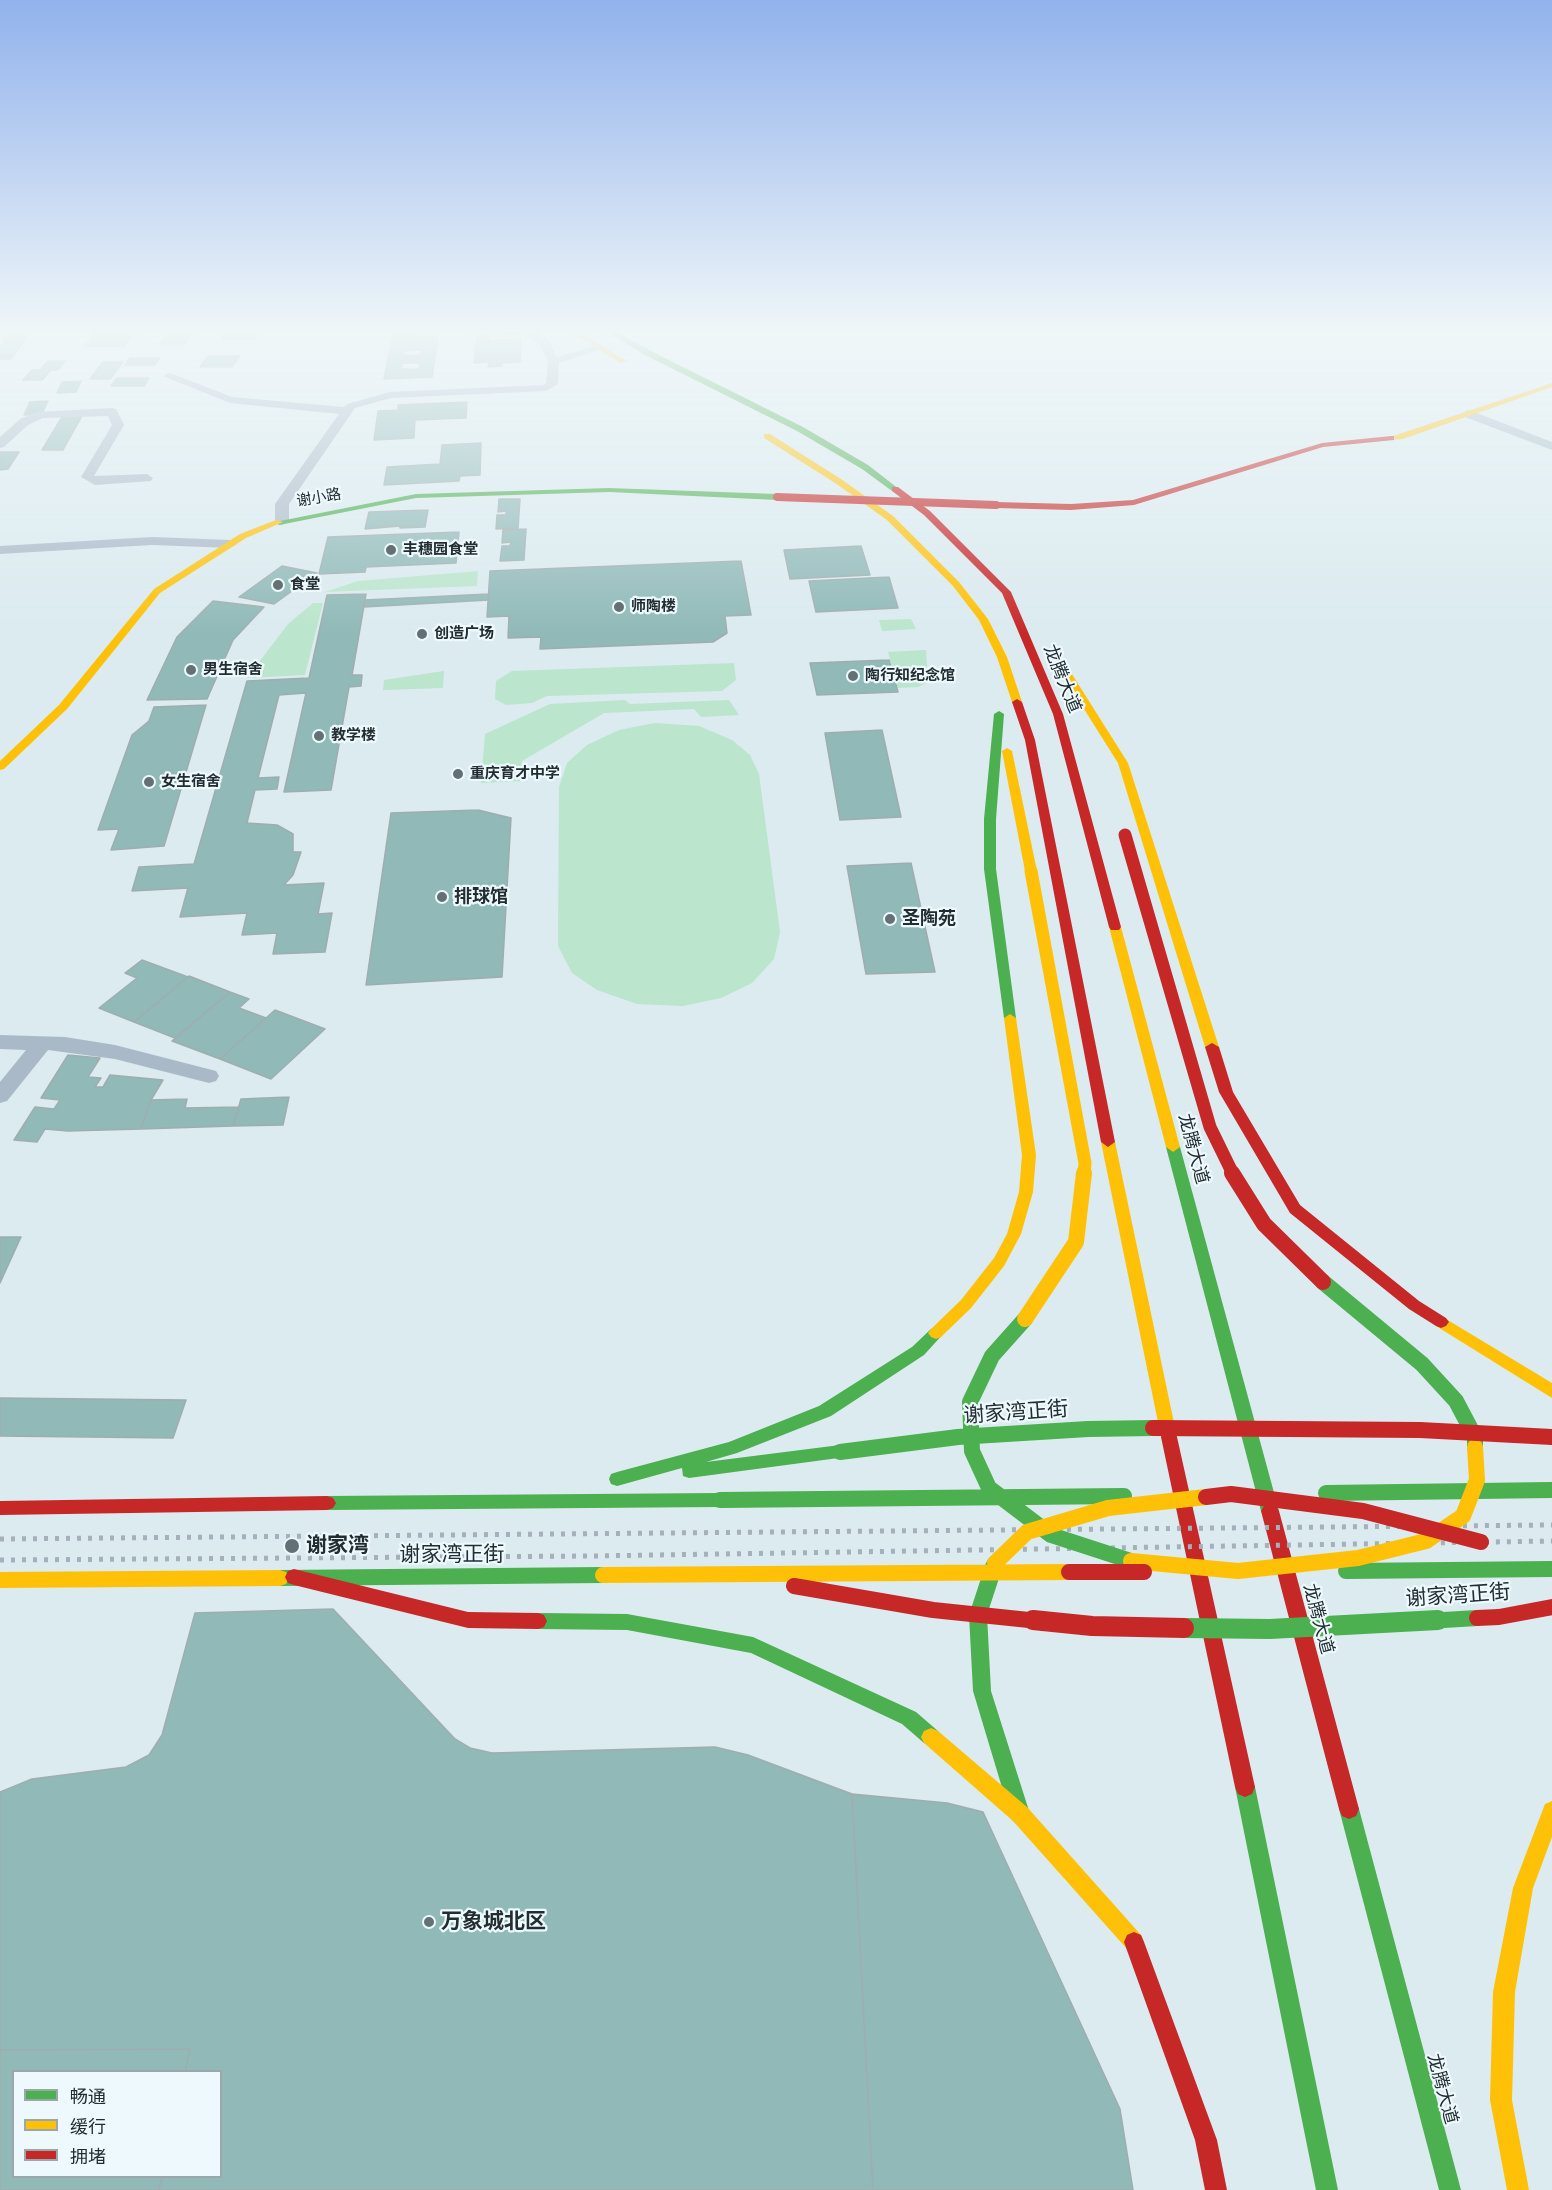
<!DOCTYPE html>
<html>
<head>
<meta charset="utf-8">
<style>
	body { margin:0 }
	#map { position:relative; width:1552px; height:2190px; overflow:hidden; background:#dbebf0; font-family:Merriweather,"Noto Sans SC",serif }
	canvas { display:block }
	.legend { position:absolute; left:12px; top:2070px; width:210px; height:108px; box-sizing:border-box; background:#edf9fd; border:2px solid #9ca7ab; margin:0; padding:8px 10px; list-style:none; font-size:18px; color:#222d31 }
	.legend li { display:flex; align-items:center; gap:12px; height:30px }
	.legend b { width:30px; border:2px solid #9ca7ab }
</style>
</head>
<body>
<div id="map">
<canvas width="1552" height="2190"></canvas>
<ul class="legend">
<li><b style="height:8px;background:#4caf50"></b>畅通</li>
<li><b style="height:8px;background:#ffc107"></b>缓行</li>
<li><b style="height:8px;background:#c62828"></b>拥堵</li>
</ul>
</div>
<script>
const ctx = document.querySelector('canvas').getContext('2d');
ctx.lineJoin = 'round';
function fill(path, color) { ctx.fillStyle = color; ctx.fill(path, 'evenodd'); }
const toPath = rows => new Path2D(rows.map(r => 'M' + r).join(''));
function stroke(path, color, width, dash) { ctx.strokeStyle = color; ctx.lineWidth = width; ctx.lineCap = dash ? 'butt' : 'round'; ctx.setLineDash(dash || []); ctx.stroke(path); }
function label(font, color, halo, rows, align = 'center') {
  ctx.font = font + ' Merriweather,"Noto Sans SC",serif'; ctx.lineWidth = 4.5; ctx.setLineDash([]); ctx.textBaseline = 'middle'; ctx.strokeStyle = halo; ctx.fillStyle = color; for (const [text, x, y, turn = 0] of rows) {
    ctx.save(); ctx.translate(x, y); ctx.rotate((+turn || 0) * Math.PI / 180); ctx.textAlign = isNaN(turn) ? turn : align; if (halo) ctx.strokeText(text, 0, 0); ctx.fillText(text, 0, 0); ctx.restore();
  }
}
const green = toPath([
	[478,571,477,586,325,592,358,581],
	[313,603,323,603,305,675,247,678,288,624],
	[911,619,916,629,882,631,879,620],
	[926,650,928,682,918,687,897,688,888,652],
	[734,663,736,680,722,691,547,696,532,703,506,705,495,699,496,681,512,671],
	[444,671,443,688,383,690,384,680],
	[625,700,630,704,729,700,739,715,701,717,694,709,604,713,522,761,521,781,481,783,485,734,550,704],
	[655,723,699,726,732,740,750,755,759,774,780,932,774,959,752,983,721,998,683,1006,637,1004,597,990,572,973,558,946,559,787,567,763,587,745,619,730]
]);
const building = toPath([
	[15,328,33,328,11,359,0,359,0,348,6,340,1,340,15,328],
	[99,328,138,328,124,346,85,346,99,328],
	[171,328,196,328,185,344,160,344,171,328],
	[228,328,260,328,254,339,222,339,228,328],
	[394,329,408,329,408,333,439,332,432,377,384,379,394,329],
	[422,350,421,355,403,356,404,351,422,350],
	[402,363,420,363,419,369,401,369,402,363],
	[489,335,488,341,521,339,520,362,502,363,502,366,488,367,489,362,474,363,477,336,489,335],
	[208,356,240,356,232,367,200,367,208,356],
	[130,358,160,358,155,365,125,365,130,358],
	[48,361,65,361,58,370,51,370,42,380,23,380,32,370,40,370,48,361],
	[103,362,123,362,110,379,90,379,103,362],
	[117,378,149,378,144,386,111,386,117,378],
	[81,381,76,392,57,393,62,382,81,381],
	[48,401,42,414,24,415,30,402,48,401],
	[467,402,466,418,415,420,414,438,374,440,378,411,398,410,398,405,467,402],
	[82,416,63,450,42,450,62,417,82,416],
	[481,443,480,475,460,476,459,481,384,485,387,467,440,464,442,445,481,443],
	[19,452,8,469,0,470,0,452,19,452],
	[499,499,520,499,518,528,496,529,497,515,506,515,506,511,498,512,499,499],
	[428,510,425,527,400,528,400,526,365,529,369,512,428,510],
	[526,529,524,560,500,561,502,546,510,546,511,542,502,543,503,530,526,529],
	[459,532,456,563,366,567,365,572,319,574,328,537,459,532],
	[861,546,870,575,790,579,784,550,861,546],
	[741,561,751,615,725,616,727,633,713,642,540,649,541,637,508,638,509,616,487,617,490,571,741,561],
	[282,566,317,573,274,604,239,597,282,566],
	[889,577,898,608,816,612,809,581,889,577],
	[366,594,352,675,362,675,361,686,349,687,331,790,284,792,306,693,279,695,258,778,279,777,277,789,255,790,247,823,277,825,293,834,293,852,301,852,293,875,284,885,324,883,318,914,332,913,325,952,273,954,277,933,242,935,247,913,180,917,188,888,132,891,139,867,194,864,247,681,309,678,327,595,366,594],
	[489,594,489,600,364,607,365,600,489,594],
	[213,601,264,607,233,640,207,699,147,700,177,637,213,601],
	[889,660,898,692,817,695,810,663,889,660],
	[206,705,164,846,111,850,119,829,98,830,132,735,149,721,154,707,206,705],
	[882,730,901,817,840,820,825,733,882,730],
	[478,810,511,818,502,977,366,985,391,813,478,810],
	[911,863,935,972,866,974,847,866,911,863],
	[142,960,188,977,134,1022,99,1008,137,978,125,973,142,960],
	[189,976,230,992,175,1038,134,1022,189,976],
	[230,992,249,999,239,1008,266,1018,220,1059,172,1041,230,992],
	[275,1010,325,1029,271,1079,220,1059,275,1010],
	[68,1055,100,1058,88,1077,101,1078,95,1087,103,1087,110,1075,163,1080,151,1100,141,1129,68,1131,45,1129,37,1142,14,1140,35,1107,54,1109,60,1100,41,1098,68,1055],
	[289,1097,283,1125,233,1126,241,1099,289,1097],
	[187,1099,185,1108,239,1107,233,1126,141,1129,151,1100,187,1099],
	[0,1237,21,1237,0,1283,0,1237],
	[0,1398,186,1400,173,1438,0,1436,0,1398],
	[333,1609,455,1739,470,1748,492,1753,715,1747,748,1755,852,1794,873,2190,159,2190,162,2176,220,2176,220,2072,185,2072,190,2049,0,2050,0,1792,32,1779,126,1767,149,1755,162,1735,195,1613,333,1609],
	[852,1794,947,1803,983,1812,1120,2109,1133,2190,873,2190,852,1794],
	[190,2049,185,2072,14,2072,14,2176,162,2176,159,2190,0,2190,0,2050,190,2049]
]);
const street = toPath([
	[0,328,6,328,0,333,0,328],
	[462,328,532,328,549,341,557,357,599,345,604,348,559,363,558,384,546,391,391,398,355,408,289,504,289,521,282,525,275,521,275,504,339,414,230,403,163,376,169,373,173,374,232,397,344,407,347,404,390,392,543,385,546,383,548,361,540,345,528,336,467,331,462,328],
	[112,408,116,409,124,425,94,476,147,474,153,478,151,481,95,485,81,477,112,425,108,416,43,418,28,425,4,447,0,448,0,437,20,419,37,412,112,408],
	[1469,410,1552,442,1552,450,1465,417,1465,411,1469,410],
	[152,537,230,540,237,544,230,548,152,545,0,554,0,546,152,537],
	[0,1035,65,1037,115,1045,216,1071,219,1076,216,1081,209,1083,115,1059,48,1050,7,1101,0,1103,0,1082,26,1050,0,1049,0,1035]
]);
const fast = toPath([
	[601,328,610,328,651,351,803,427,868,465,899,489,892,491,862,469,797,431,645,355,601,328],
	[609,488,777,494,781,497,777,500,609,492,416,498,279,525,275,522,416,494,609,488],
	[999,711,1004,714,996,819,996,869,1016,1018,1010,1022,1004,1018,984,869,984,819,994,714,999,711],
	[1173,1142,1180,1147,1279,1511,1276,1516,1270,1518,1264,1516,1261,1511,1166,1147,1173,1142],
	[936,1327,941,1329,944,1333,924,1355,831,1416,737,1453,706,1462,840,1445,846,1447,848,1452,846,1457,689,1478,683,1476,682,1468,617,1486,611,1484,609,1479,611,1474,617,1472,729,1442,819,1406,912,1347,931,1329,936,1327],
	[720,1493,726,1495,728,1500,726,1505,720,1507,327,1510,321,1508,318,1503,321,1498,327,1496,720,1493],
	[995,1555,1001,1558,1004,1563,987,1615,991,1691,1030,1814,1027,1821,1020,1824,1013,1821,1010,1814,973,1691,969,1615,986,1563,989,1558,995,1555],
	[603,1567,609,1569,612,1575,609,1581,603,1583,280,1586,274,1584,271,1578,274,1572,280,1570,603,1567],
	[538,1613,627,1614,753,1637,916,1712,938,1731,941,1737,938,1743,931,1746,924,1743,902,1724,751,1653,627,1630,538,1629,532,1627,529,1621,532,1615,538,1613],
	[1245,1777,1252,1780,1255,1787,1338,2190,1316,2190,1235,1787,1238,1780,1245,1777],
	[1349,1799,1356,1802,1359,1809,1461,2190,1439,2190,1339,1809,1342,1802,1349,1799]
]);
const slow = toPath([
	[564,328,573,328,627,361,620,363,564,328],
	[1552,383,1552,387,1403,439,1391,440,1387,438,1552,383],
	[764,434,770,434,841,479,893,516,959,582,988,619,1007,657,1022,702,1021,704,1013,704,1012,702,997,657,979,620,953,586,887,520,835,483,764,438,764,434],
	[276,520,283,522,246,538,160,593,67,709,4,769,0,770,0,761,59,705,154,589,240,534,276,520],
	[1065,668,1070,671,1128,763,1219,1047,1217,1050,1212,1051,1205,1047,1118,763,1060,671,1065,668],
	[1007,748,1012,751,1037,871,1031,874,1025,871,1002,751,1007,748],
	[1115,923,1121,927,1180,1147,1173,1152,1166,1147,1109,927,1115,923],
	[1010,1014,1016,1018,1036,1155,1033,1192,1021,1234,1004,1266,971,1308,941,1337,936,1339,931,1337,928,1333,931,1329,961,1300,994,1258,1007,1234,1019,1192,1022,1155,1004,1018,1010,1014],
	[1108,1137,1115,1142,1177,1437,1175,1442,1169,1444,1163,1442,1161,1437,1101,1142,1108,1137],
	[1441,1316,1552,1383,1552,1398,1436,1326,1433,1322,1436,1318,1441,1316],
	[280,1570,286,1572,289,1578,286,1584,280,1586,0,1588,0,1572,280,1570],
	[931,1728,938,1731,1027,1807,1141,1935,1144,1942,1141,1949,1134,1952,1127,1949,1013,1821,924,1743,921,1737,924,1731,931,1728],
	[1552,1801,1552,1837,1533,1888,1515,1992,1512,2100,1529,2190,1507,2190,1490,2100,1493,1992,1513,1888,1545,1804,1552,1801]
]);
const jam = toPath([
	[1391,436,1394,436,1394,440,1323,447,1134,505,1071,510,996,508,992,505,996,502,1071,504,1133,500,1322,443,1391,436],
	[892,487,898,487,930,511,1011,592,1063,714,1121,927,1119,930,1111,930,1109,927,1053,714,1002,593,924,515,892,491,892,487],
	[1017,699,1022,702,1035,740,1115,1142,1108,1147,1101,1142,1025,740,1012,702,1017,699],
	[1212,1043,1219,1047,1233,1092,1300,1205,1419,1301,1446,1318,1449,1322,1446,1326,1441,1328,1436,1326,1409,1309,1290,1213,1219,1092,1205,1047,1212,1043],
	[1169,1430,1175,1432,1177,1437,1255,1787,1252,1794,1245,1797,1238,1794,1235,1787,1161,1437,1163,1432,1169,1430],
	[327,1496,333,1498,336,1503,333,1508,327,1510,0,1515,0,1501,327,1496],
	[1270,1504,1276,1506,1279,1511,1359,1809,1356,1816,1349,1819,1342,1816,1339,1809,1261,1511,1264,1506,1270,1504],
	[294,1569,468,1612,538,1613,544,1615,547,1621,544,1627,538,1629,468,1628,294,1585,288,1583,285,1577,288,1571,294,1569],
	[1134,1932,1141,1935,1144,1942,1217,2140,1227,2190,1205,2190,1195,2140,1124,1942,1127,1935,1134,1932]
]);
const rail = toPath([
	[0,1539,1552,1525],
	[0,1560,591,1556,1552,1541]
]);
const fastBridgeFar1 = toPath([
	[1323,1282,1422,1364,1456,1401,1475,1437,1475,1447],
	[1025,1319,992,1356,970,1402,972,1451,989,1488,1051,1535,1131,1561],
	[840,1452,958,1437,1088,1429,1153,1428],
	[1326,1493,1552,1490],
	[720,1500,1124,1496],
	[1346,1571,1552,1569],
	[1410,1622,1477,1618]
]);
const fastBridge = toPath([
	[1184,1628,1270,1629,1438,1620]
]);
const slowBridgeFar1 = toPath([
	[1031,871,1085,1163,1084,1174]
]);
const slowBridge = toPath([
	[1025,1319,1076,1242,1084,1173],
	[1131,1561,1238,1571,1358,1558,1426,1541,1463,1516,1477,1480,1475,1447],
	[995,1563,1027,1532,1108,1508,1206,1497],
	[603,1575,1069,1572]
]);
const jamBridgeFar3 = toPath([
	[777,497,996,505]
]);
const jamBridgeFar2 = toPath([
	[1125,835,1210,1127,1233,1174]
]);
const jamBridgeFar1 = toPath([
	[1232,1173,1264,1224,1323,1282],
	[1153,1428,1420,1430,1552,1437],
	[1206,1497,1231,1494,1363,1511,1481,1542],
	[1069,1572,1144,1572],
	[794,1586,933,1610,1048,1622],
	[1477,1618,1499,1617,1552,1607]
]);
const jamBridge = toPath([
	[1033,1620,1092,1626,1184,1628]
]);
const markers = [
	[391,550,6,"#637074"],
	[278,585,6,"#637074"],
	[619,607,6,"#637074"],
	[422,634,6,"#637074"],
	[191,670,6,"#637074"],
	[853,676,6,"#637074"],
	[319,736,6,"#637074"],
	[458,774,6,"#637074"],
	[149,782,6,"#637074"],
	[442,897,6,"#637074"],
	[890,919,6,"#637074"],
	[292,1546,8,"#637074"],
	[429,1922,6,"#637074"]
];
const farStreetnames = [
	["谢小路",319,498,-10]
];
const farPoinames = [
	["丰穗园食堂",403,550],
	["食堂",290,585],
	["师陶楼",631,607],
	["创造广场",434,634],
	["男生宿舍",203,670],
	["陶行知纪念馆",865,676],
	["教学楼",331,736],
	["重庆育才中学",470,774],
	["女生宿舍",161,782]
];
const streetNames = [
	["龙腾大道",1062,679,68],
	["龙腾大道",1193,1149,75],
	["龙腾大道",1318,1619,75],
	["龙腾大道",1442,2089,75]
];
const poiNames = [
	["排球馆",454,897],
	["圣陶苑",902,919]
];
const nearStreetnames = [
	["谢家湾正街",1016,1413,-4],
	["谢家湾正街",452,1555],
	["谢家湾正街",1458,1596,-4]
];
const nearPoinames = [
	["谢家湾",306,1546],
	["万象城北区",441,1922]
];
fill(green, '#bbe5cc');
fill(building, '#90b9b8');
stroke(building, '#a0adae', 1.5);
fill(street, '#aab9c8');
fill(fast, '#4caf50');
fill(slow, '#ffc107');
fill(jam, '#c62828');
stroke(rail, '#a4b0ba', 5, [4, 7]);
stroke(fastBridgeFar1, '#4caf50', 16);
stroke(fastBridge, '#4caf50', 20);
stroke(slowBridgeFar1, '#ffc107', 13);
stroke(slowBridge, '#ffc107', 16);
stroke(jamBridgeFar3, '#c62828', 8);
stroke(jamBridgeFar2, '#c62828', 13);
stroke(jamBridgeFar1, '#c62828', 16);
stroke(jamBridge, '#c62828', 20);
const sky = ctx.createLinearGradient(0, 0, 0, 635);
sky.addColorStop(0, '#91b2ec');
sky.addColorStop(0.52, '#eff6f8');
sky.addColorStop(1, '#eff6f800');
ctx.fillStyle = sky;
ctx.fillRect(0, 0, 1552, 635);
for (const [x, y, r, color] of markers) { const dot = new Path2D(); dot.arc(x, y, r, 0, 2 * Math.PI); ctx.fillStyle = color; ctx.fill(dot); stroke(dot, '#edf9fd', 2); }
label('15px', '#222d31', '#edf9fd', farStreetnames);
label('bold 15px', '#222d31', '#edf9fd', farPoinames, 'left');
label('18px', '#222d31', '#edf9fd', streetNames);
label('bold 18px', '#222d31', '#edf9fd', poiNames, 'left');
label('21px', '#222d31', '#edf9fd', nearStreetnames);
label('bold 21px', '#222d31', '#edf9fd', nearPoinames, 'left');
</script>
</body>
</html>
